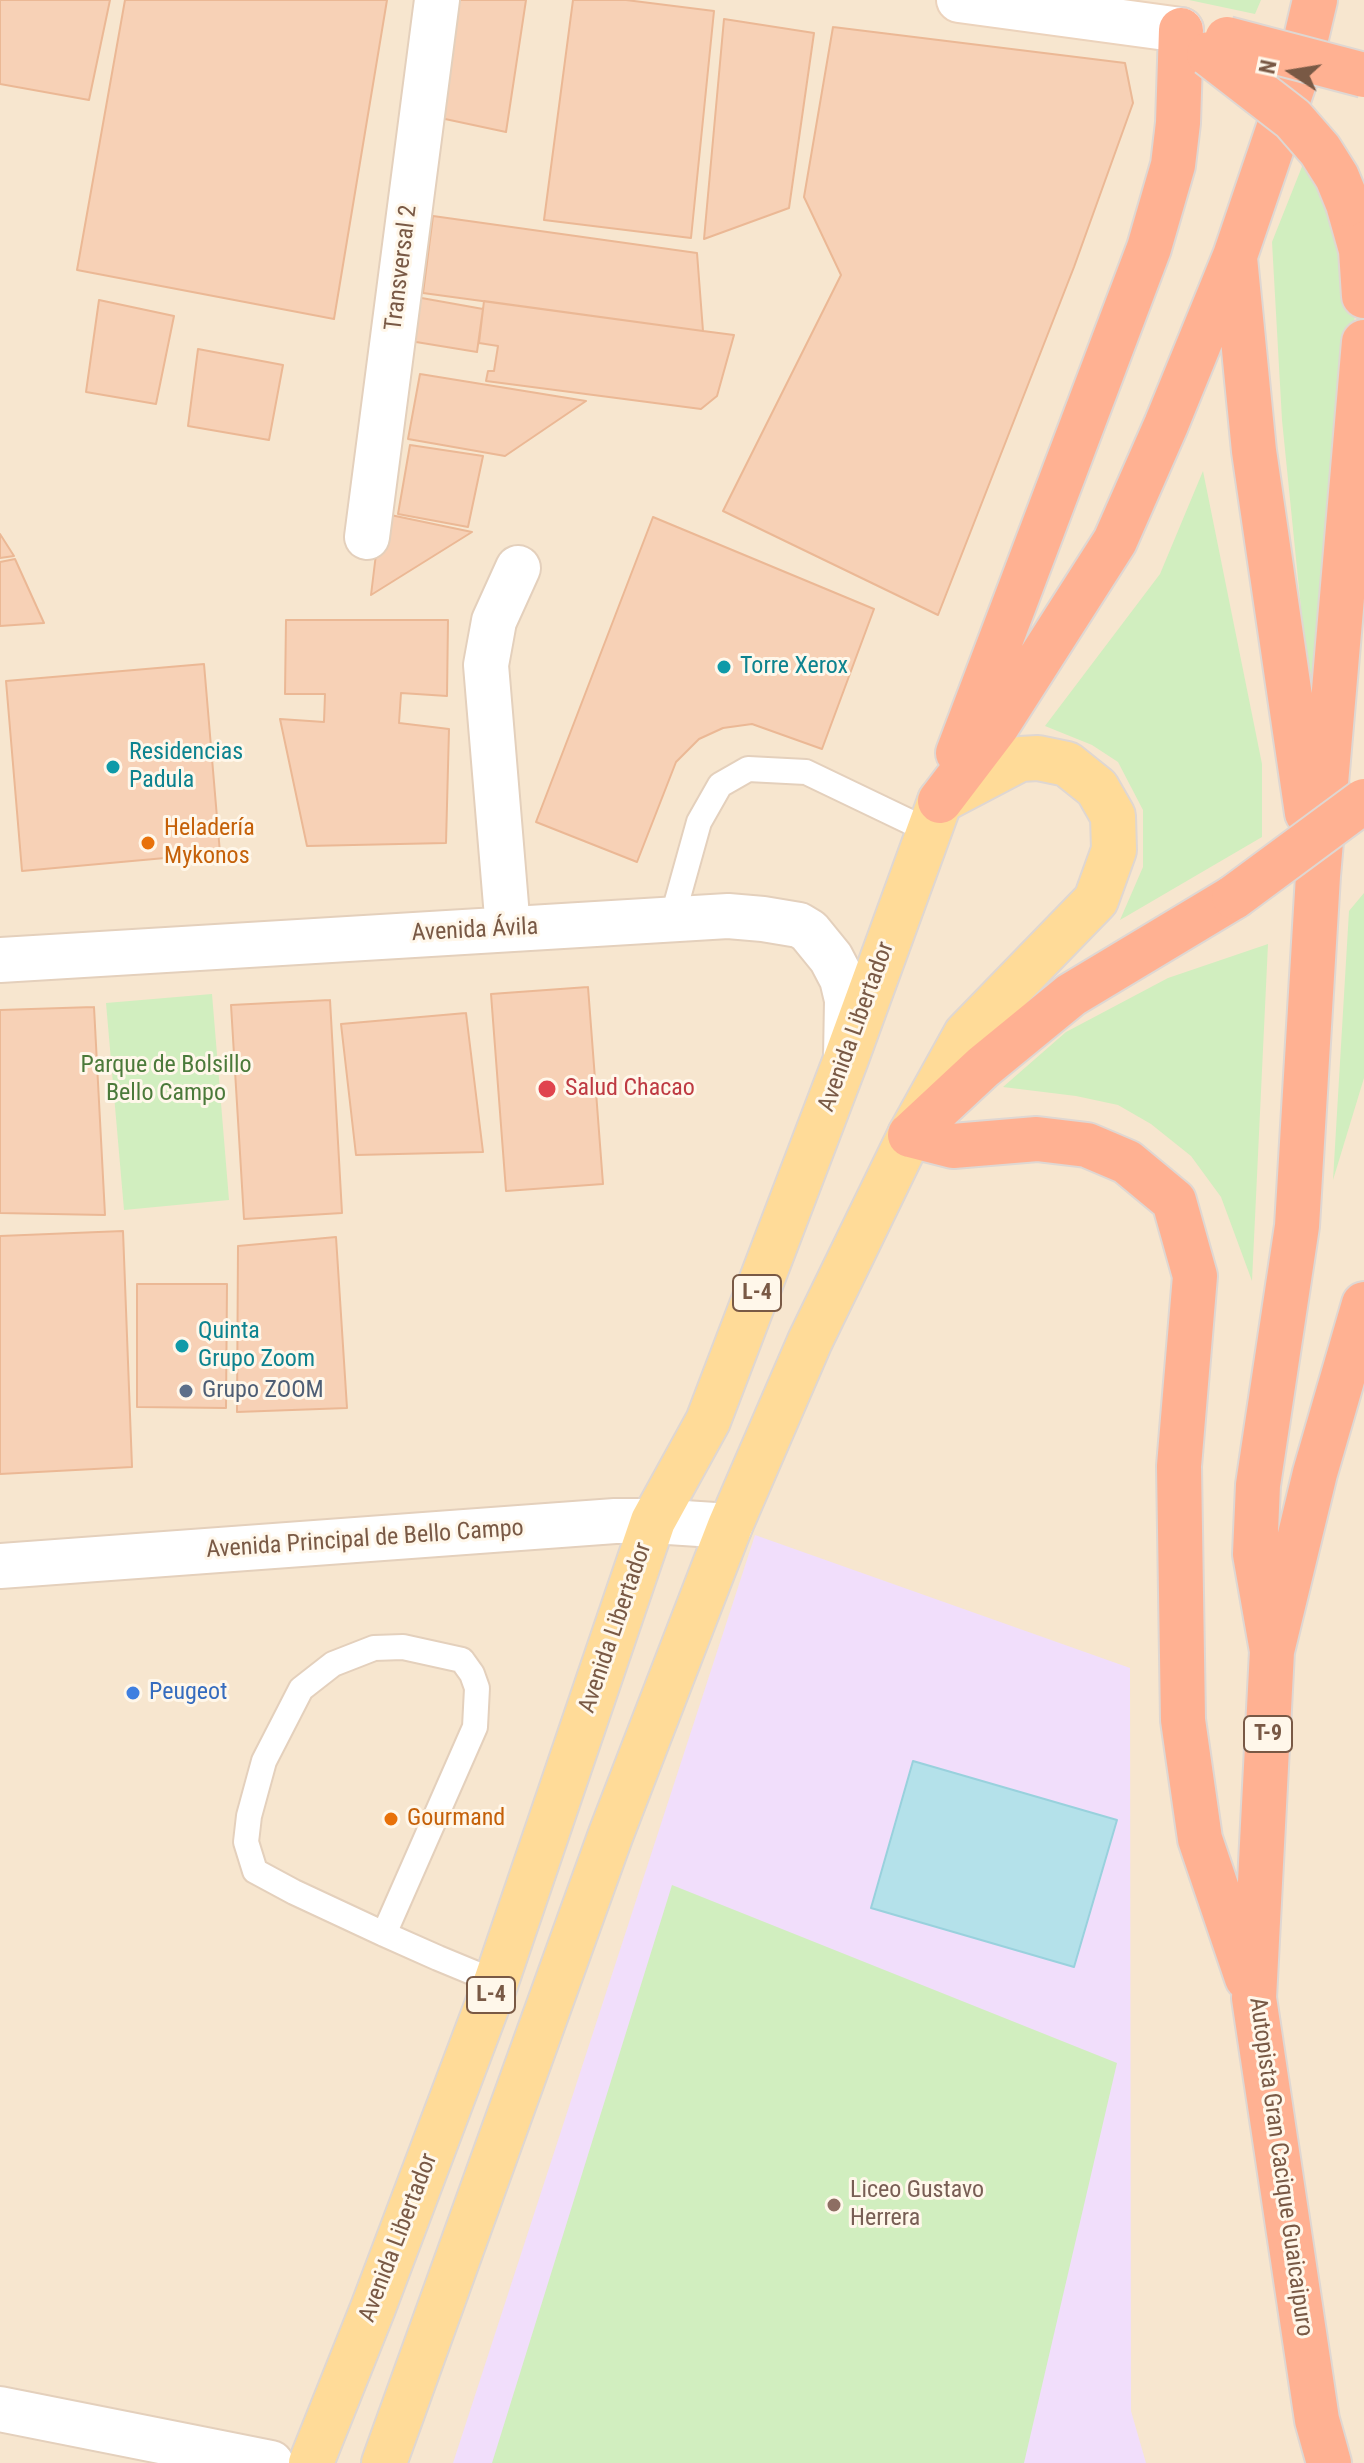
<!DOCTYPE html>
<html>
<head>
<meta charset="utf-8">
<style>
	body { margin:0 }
	#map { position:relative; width:1364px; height:2463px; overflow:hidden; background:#fff4e2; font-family:"Roboto Condensed",sans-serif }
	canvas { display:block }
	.north { position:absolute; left:1252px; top:32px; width:80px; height:80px; -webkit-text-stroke:6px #fff7ea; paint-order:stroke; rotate:282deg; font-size:22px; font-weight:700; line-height:32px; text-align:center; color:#795945 }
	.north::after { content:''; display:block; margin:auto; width:28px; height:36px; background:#795945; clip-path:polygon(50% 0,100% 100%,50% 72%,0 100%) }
</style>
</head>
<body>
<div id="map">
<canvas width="1364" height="2463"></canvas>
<div class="north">N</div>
</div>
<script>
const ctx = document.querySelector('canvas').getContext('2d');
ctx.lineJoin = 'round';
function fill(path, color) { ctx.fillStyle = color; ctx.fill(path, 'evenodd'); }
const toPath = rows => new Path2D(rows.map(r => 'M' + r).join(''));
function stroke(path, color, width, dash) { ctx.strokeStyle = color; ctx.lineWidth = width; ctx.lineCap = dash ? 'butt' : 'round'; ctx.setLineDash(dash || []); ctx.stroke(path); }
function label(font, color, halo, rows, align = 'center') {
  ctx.font = font + ' "Roboto Condensed",sans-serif'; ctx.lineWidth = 6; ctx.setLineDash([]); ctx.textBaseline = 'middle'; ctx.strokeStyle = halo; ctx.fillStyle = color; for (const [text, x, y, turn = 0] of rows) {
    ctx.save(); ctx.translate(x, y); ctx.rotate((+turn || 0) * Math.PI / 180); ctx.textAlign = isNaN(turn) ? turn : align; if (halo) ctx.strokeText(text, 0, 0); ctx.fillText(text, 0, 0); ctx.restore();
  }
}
const residential = toPath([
	[0,0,1364,0,1364,2463,0,2463]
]);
const education = toPath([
	[755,1535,1130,1668,1131,2411,1146,2463,453,2463]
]);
const green = toPath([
	[1189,0,1261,0,1255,14],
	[1307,154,1355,279,1354,371,1321,708,1306,658,1282,420,1272,242],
	[1203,471,1262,764,1262,837,1120,920,1143,867,1143,810,1118,762,1092,745,1045,726,1160,574],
	[1364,893,1364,1078,1333,1180,1349,911],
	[1268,944,1252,1281,1221,1197,1191,1156,1151,1124,1118,1105,1076,1096,1003,1087,1066,1032,1168,978],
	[212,994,229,1200,124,1210,106,1003],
	[672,1885,1117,2063,1024,2463,492,2463]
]);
const water = toPath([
	[913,1761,1117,1820,1074,1967,871,1908,913,1761]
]);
const building = toPath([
	[0,0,110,0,89,100,0,84,0,0],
	[125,0,387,0,334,319,77,270,125,0],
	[446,0,526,0,506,132,431,116,446,0],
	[573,0,626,0,714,11,691,238,544,220,573,0],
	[724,19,814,33,789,208,704,239,724,19],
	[833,27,1125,63,1133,103,1074,267,938,615,723,511,841,275,804,197,833,27],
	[433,216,697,253,703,331,423,293,433,216],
	[416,297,483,309,477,352,410,341,416,297],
	[99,300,174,316,156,404,86,392,99,300],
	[484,301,703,331,734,335,717,396,701,409,486,381,488,371,494,371,498,346,479,343,484,301],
	[198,349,283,365,269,440,188,426,198,349],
	[420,374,586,401,505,456,408,439,420,374],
	[410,445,483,456,468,527,398,514,410,445],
	[381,513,472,532,371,595,381,513],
	[653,517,874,609,822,749,752,724,723,728,699,739,676,762,637,862,536,822,653,517],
	[0,534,14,556,0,558,0,534],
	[15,559,44,623,0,626,0,562,15,559],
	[286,620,448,620,447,696,401,693,399,723,449,729,446,843,307,846,280,719,324,722,325,694,285,694,286,620],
	[204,664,220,853,22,871,6,681,204,664],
	[588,987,603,1184,506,1191,491,994,588,987],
	[330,1000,342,1213,244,1219,231,1005,330,1000],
	[94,1007,105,1215,0,1213,0,1010,94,1007],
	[466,1013,483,1152,356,1155,341,1024,466,1013],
	[123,1231,132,1467,0,1474,0,1236,123,1231],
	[336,1237,347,1408,237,1412,238,1246,336,1237],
	[137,1284,227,1284,226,1408,137,1407,137,1284]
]);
const service = toPath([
	[672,919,699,822,720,785,748,769,806,772,929,831],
	[384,1934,475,1727,477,1688,472,1674,462,1660,403,1647,374,1648,333,1664,301,1689,264,1761,249,1816,246,1842,255,1871,294,1892,384,1934,438,1958,496,1982]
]);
const minor = toPath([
	[367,537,437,0],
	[508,929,486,665,494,621,518,568],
	[0,960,728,916,763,919,799,925,809,931,831,958,842,979,847,1000,846,1057],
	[0,1566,615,1521,653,1521,730,1526],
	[0,2409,271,2463]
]);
const secondary = toPath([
	[959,0,1181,30]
]);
const primary = toPath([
	[311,2463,373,2308,496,1982,653,1521,708,1421,846,1059,940,801,1020,759,1038,758,1067,764,1097,788,1113,816,1114,850,1096,900,966,1034,910,1135,810,1341,730,1526,611,1834,384,2463]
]);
const motorway = toPath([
	[1348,204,1361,250,1364,296],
	[1235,258,1254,451,1307,813],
	[958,753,1149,248,1173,165,1178,123,1181,30],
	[940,801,997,726,1115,541,1166,425,1235,256,1299,68,1315,0],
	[910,1135,953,1146,1037,1139,1087,1145,1127,1162,1174,1201,1195,1276,1179,1466,1183,1720,1200,1839,1247,1978],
	[910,1135,983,1067,1071,995,1234,897],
	[1272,1651,1255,1554,1258,1485,1297,1226,1318,876,1364,342],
	[1329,2463,1317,2420,1254,1998,1272,1651,1315,1473,1364,1304]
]);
const motorwayBridge = toPath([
	[1227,39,1364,75],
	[1209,54,1293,119,1320,150,1337,177,1348,204],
	[1234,897,1364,801]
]);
const markers = [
	[724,667,8,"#0f9aa8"],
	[113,767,8,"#0f9aa8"],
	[148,843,8,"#e8710a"],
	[547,1089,10,"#e0444e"],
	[182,1346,8,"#0f9aa8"],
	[186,1391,8,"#5c6f8a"],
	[133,1693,8,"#3f7fe0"],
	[391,1819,8,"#e8710a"],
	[834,2205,8,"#8d6e63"]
];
const shields = [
	[757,1293,48],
	[1268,1734,48],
	[491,1995,48]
];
const shieldNames = [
	["L-4",757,1293],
	["T-9",1268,1734],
	["L-4",491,1995]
];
const streetNames = [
	["Transversal 2",402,268,-83],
	["Avenida Ávila",475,931,-3],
	["Avenida Libertador",857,1027,-70],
	["Avenida Principal de Bello Campo",365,1540,-4],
	["Avenida Libertador",616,1628,-71],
	["Autopista Gran Cacique Guaicaipuro",1280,2167,82],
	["Avenida Libertador",399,2238,-69]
];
const cultureNames = [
	["Torre Xerox",740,667],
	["Residencias",129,753],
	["Padula",129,781],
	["Quinta",198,1332],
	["Grupo Zoom",198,1360]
];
const foodNames = [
	["Heladería",164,829],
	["Mykonos",164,857],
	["Gourmand",407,1819]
];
const parkNames = [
	["Parque de Bolsillo",166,1066],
	["Bello Campo",166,1094]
];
const healthNames = [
	["Salud Chacao",565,1089]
];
const serviceNames = [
	["Grupo ZOOM",202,1391]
];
const shopNames = [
	["Peugeot",149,1693]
];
const educationNames = [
	["Liceo Gustavo",850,2191],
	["Herrera",850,2219]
];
fill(residential, '#f7e6cf');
fill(education, '#f1defb');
fill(green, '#d1eebf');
fill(water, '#b4e1ea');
stroke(water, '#99d1dd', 2);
fill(building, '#f7d1b6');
stroke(building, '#ebb895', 2);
stroke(service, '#e4d0bc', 28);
stroke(minor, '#e4d0bc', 48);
stroke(secondary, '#ecd3bc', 48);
stroke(primary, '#dfd7d2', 48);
stroke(motorway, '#dfd7d2', 48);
stroke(service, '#fff', 24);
stroke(minor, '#fff', 44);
stroke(secondary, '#fff', 44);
stroke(primary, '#ffdb98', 44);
stroke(motorway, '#ffb192', 44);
stroke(motorwayBridge, '#dfd7d2', 48, []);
stroke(motorwayBridge, '#ffb192', 44);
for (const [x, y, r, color] of markers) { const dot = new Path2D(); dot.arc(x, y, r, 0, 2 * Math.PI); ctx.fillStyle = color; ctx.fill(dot); stroke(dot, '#fff7ea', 3); }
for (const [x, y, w] of shields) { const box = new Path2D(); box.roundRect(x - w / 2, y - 18, w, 36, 6); ctx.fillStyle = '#fff7ea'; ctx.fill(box); stroke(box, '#795945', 2); }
label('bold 22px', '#795945', null, shieldNames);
label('24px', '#795945', '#fff7ea', streetNames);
label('24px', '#0d838f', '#fff7ea', cultureNames, 'left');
label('24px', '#c56008', '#fff7ea', foodNames, 'left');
label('24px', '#4b7a3a', '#fff7ea', parkNames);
label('24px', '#be3a42', '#fff7ea', healthNames, 'left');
label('24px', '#4e5e75', '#fff7ea', serviceNames, 'left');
label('24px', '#366cbe', '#fff7ea', shopNames, 'left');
label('24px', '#785e54', '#fff7ea', educationNames, 'left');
</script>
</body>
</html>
